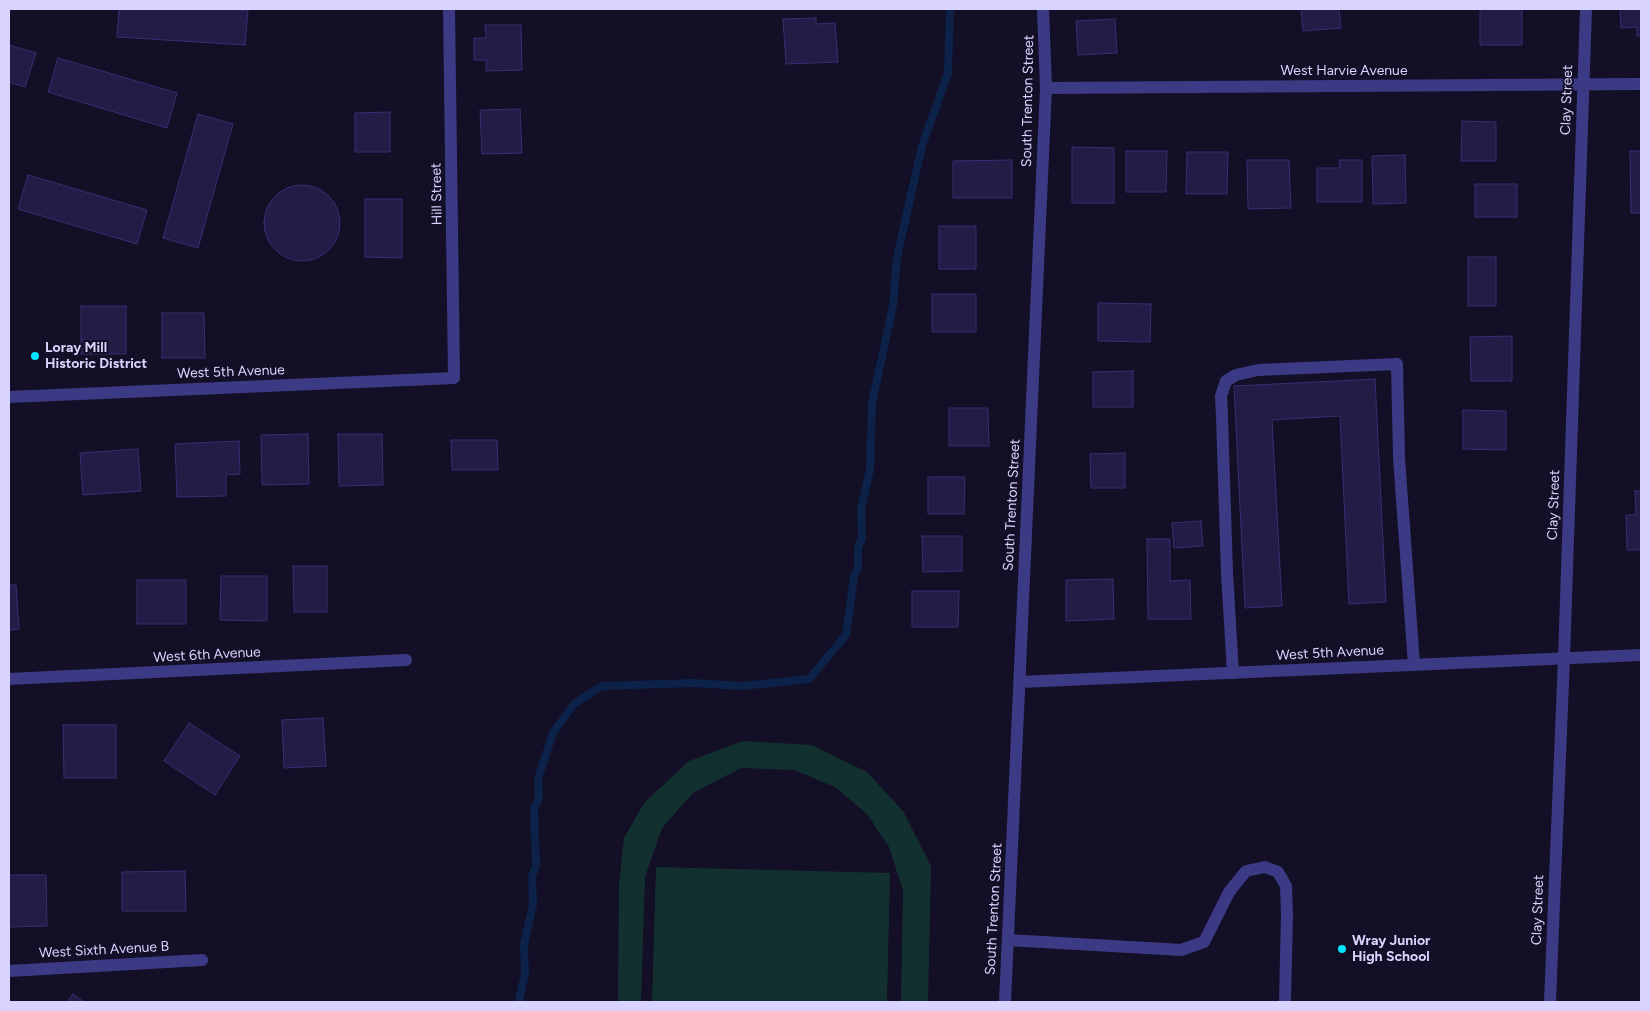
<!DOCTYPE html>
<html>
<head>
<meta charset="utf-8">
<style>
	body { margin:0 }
	#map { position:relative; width:1650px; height:1011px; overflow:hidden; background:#130f26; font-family:Figtree,sans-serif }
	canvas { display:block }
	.frame { position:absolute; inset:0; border:10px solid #d9d4ff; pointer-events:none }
</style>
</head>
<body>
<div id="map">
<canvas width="1650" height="1011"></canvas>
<div class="frame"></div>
</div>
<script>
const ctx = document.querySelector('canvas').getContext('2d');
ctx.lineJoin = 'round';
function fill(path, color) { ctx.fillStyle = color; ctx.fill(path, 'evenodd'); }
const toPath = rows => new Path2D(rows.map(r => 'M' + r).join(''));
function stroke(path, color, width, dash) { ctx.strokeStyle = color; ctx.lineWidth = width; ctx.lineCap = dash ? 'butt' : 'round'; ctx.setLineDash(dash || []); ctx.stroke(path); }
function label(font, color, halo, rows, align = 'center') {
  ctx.font = font + ' Figtree,sans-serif'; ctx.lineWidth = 4; ctx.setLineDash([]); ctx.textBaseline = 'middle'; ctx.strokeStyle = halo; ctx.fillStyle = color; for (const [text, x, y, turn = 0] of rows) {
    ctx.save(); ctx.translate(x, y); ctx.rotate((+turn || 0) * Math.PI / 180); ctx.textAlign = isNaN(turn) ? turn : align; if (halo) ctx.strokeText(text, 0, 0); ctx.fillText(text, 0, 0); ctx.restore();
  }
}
const green = toPath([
	[743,741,812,745,867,772,903,811,931,866,928,1002,901,1002,903,891,889,847,867,814,835,787,794,770,741,768,693,793,662,828,645,877,641,1002,618,1002,619,883,624,838,644,803,689,761],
	[656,867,890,873,887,1002,652,1002]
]);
const stream = toPath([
	[519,1002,525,973,524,944,533,905,532,876,536,866,534,808,539,799,538,779,553,733,574,704,602,686,693,683,742,686,809,679,846,635,854,577,858,567,858,548,862,538,861,509,870,470,872,403,893,306,897,257,922,146,948,73,950,9]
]);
const building = toPath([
	[119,9,248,10,245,45,117,37,119,9],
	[1301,9,1339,9,1341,28,1303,31,1301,9],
	[1480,9,1522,9,1522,45,1480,45,1480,9],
	[1620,9,1641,9,1641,36,1637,36,1637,27,1621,28,1620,9],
	[816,18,816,24,835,23,838,62,786,64,783,19,816,18],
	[1115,19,1117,53,1078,55,1076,21,1115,19],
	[485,25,521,25,522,70,486,71,486,60,474,60,474,38,486,38,485,25],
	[9,45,36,53,25,87,9,82,9,45],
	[58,58,177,93,167,128,48,92,58,58],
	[520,109,522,153,482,154,480,110,520,109],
	[390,112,390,152,355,152,355,113,390,112],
	[198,114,233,124,198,248,163,238,198,114],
	[1462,121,1496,122,1496,161,1461,161,1462,121],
	[1072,147,1114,148,1114,203,1072,203,1072,147],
	[1126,151,1167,151,1166,192,1126,192,1126,151],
	[1630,151,1641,151,1641,213,1631,213,1630,151],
	[1187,152,1228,152,1227,194,1186,194,1187,152],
	[1405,155,1406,203,1373,204,1372,156,1405,155],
	[1012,160,1012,198,953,198,953,161,1012,160],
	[1247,160,1289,160,1291,208,1248,209,1247,160],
	[1339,160,1362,160,1362,202,1317,202,1317,168,1340,168,1339,160],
	[28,175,147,210,137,244,18,209,28,175],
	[1475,184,1517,184,1517,217,1475,217,1475,184],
	'264 223a38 38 0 1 1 76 0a38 38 0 1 1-76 0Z',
	[365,199,402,199,402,258,365,257,365,199],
	[939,226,976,226,976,269,939,269,939,226],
	[1468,257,1496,257,1496,306,1468,306,1468,257],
	[932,294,976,294,976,332,932,332,932,294],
	[1098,303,1151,304,1150,342,1098,341,1098,303],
	[81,306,126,306,126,354,81,354,81,306],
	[162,313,204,313,205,358,162,358,162,313],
	[1512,336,1512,381,1471,381,1470,337,1512,336],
	[1133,371,1133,407,1093,407,1093,372,1133,371],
	[1375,379,1386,602,1349,604,1340,416,1272,420,1282,606,1245,608,1234,386,1375,379],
	[949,408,988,408,989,446,949,446,949,408],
	[1463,410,1506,411,1506,450,1463,449,1463,410],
	[308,434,309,484,262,485,261,435,308,434],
	[338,434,382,434,383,485,339,486,338,434],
	[451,440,497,440,498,470,452,470,451,440],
	[239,441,240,474,226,475,226,496,177,497,175,444,239,441],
	[138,449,141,491,83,495,80,453,138,449],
	[1125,453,1125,488,1091,488,1090,454,1125,453],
	[928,477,965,477,964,514,928,514,928,477],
	[1635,491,1641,491,1641,550,1627,550,1626,515,1636,515,1635,491],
	[1201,521,1203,546,1174,548,1172,523,1201,521],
	[922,536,962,536,962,571,923,572,922,536],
	[1147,539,1170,539,1170,581,1190,580,1191,619,1148,619,1147,539],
	[293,566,327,566,327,612,294,612,293,566],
	[221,576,267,576,267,621,220,620,221,576],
	[1113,579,1114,619,1066,621,1066,580,1113,579],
	[137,580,186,580,186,624,137,624,137,580],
	[9,585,16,585,19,629,9,630,9,585],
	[912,591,959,591,958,627,912,627,912,591],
	[323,718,326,766,284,768,282,720,323,718],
	[189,723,240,756,215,795,164,761,189,723],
	[63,725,116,725,116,778,64,778,63,725],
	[185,871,186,911,122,911,122,872,185,871],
	[9,875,46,875,47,926,9,927,9,875],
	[73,994,84,1002,67,1002,73,994]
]);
const lane = toPath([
	[1233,673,1227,573,1222,417,1221,396,1226,381,1236,375,1258,370,1397,364,1399,458,1414,665],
	[1008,940,1181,950,1204,942,1229,892,1246,871,1265,867,1278,872,1286,886,1287,915,1285,1002]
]);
const street = toPath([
	[1046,88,1641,84],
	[9,397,454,378,449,9],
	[9,679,406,660],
	[1020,682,1641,655],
	[9,971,202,960],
	[1005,1002,1046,88,1043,9],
	[1550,1002,1564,658,1586,9]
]);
const markers = [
	[35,356,5,"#00e5ff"],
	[1342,949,5,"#00e5ff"]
];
const streetNames = [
	["West Harvie Avenue",1344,71],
	["Clay Street",1567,100,-88],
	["South Trenton Street",1028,101,-89],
	["Hill Street",437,194,-91],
	["West 5th Avenue",231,372,-2],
	["South Trenton Street",1012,505,-87],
	["Clay Street",1554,505,-88],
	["West 5th Avenue",1330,653,-3],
	["West 6th Avenue",207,655,-3],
	["South Trenton Street",994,909,-87],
	["Clay Street",1538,910,-88],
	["West Sixth Avenue B",104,950,-3]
];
const poiNames = [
	["Loray Mill",45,348],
	["Historic District",45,364],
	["Wray Junior",1352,941],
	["High School",1352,957]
];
fill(green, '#12302f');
stroke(stream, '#0c2248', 8);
fill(building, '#241b47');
stroke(building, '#3b2d73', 1);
stroke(lane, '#3d3a85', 12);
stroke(street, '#3d3a85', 12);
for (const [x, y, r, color] of markers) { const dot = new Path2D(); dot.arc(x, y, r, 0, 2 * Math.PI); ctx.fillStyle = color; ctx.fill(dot); stroke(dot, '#130f26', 2); }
label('14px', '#d9d4ff', '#130f26', streetNames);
label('bold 14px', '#d9d4ff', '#130f26', poiNames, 'left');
</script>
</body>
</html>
